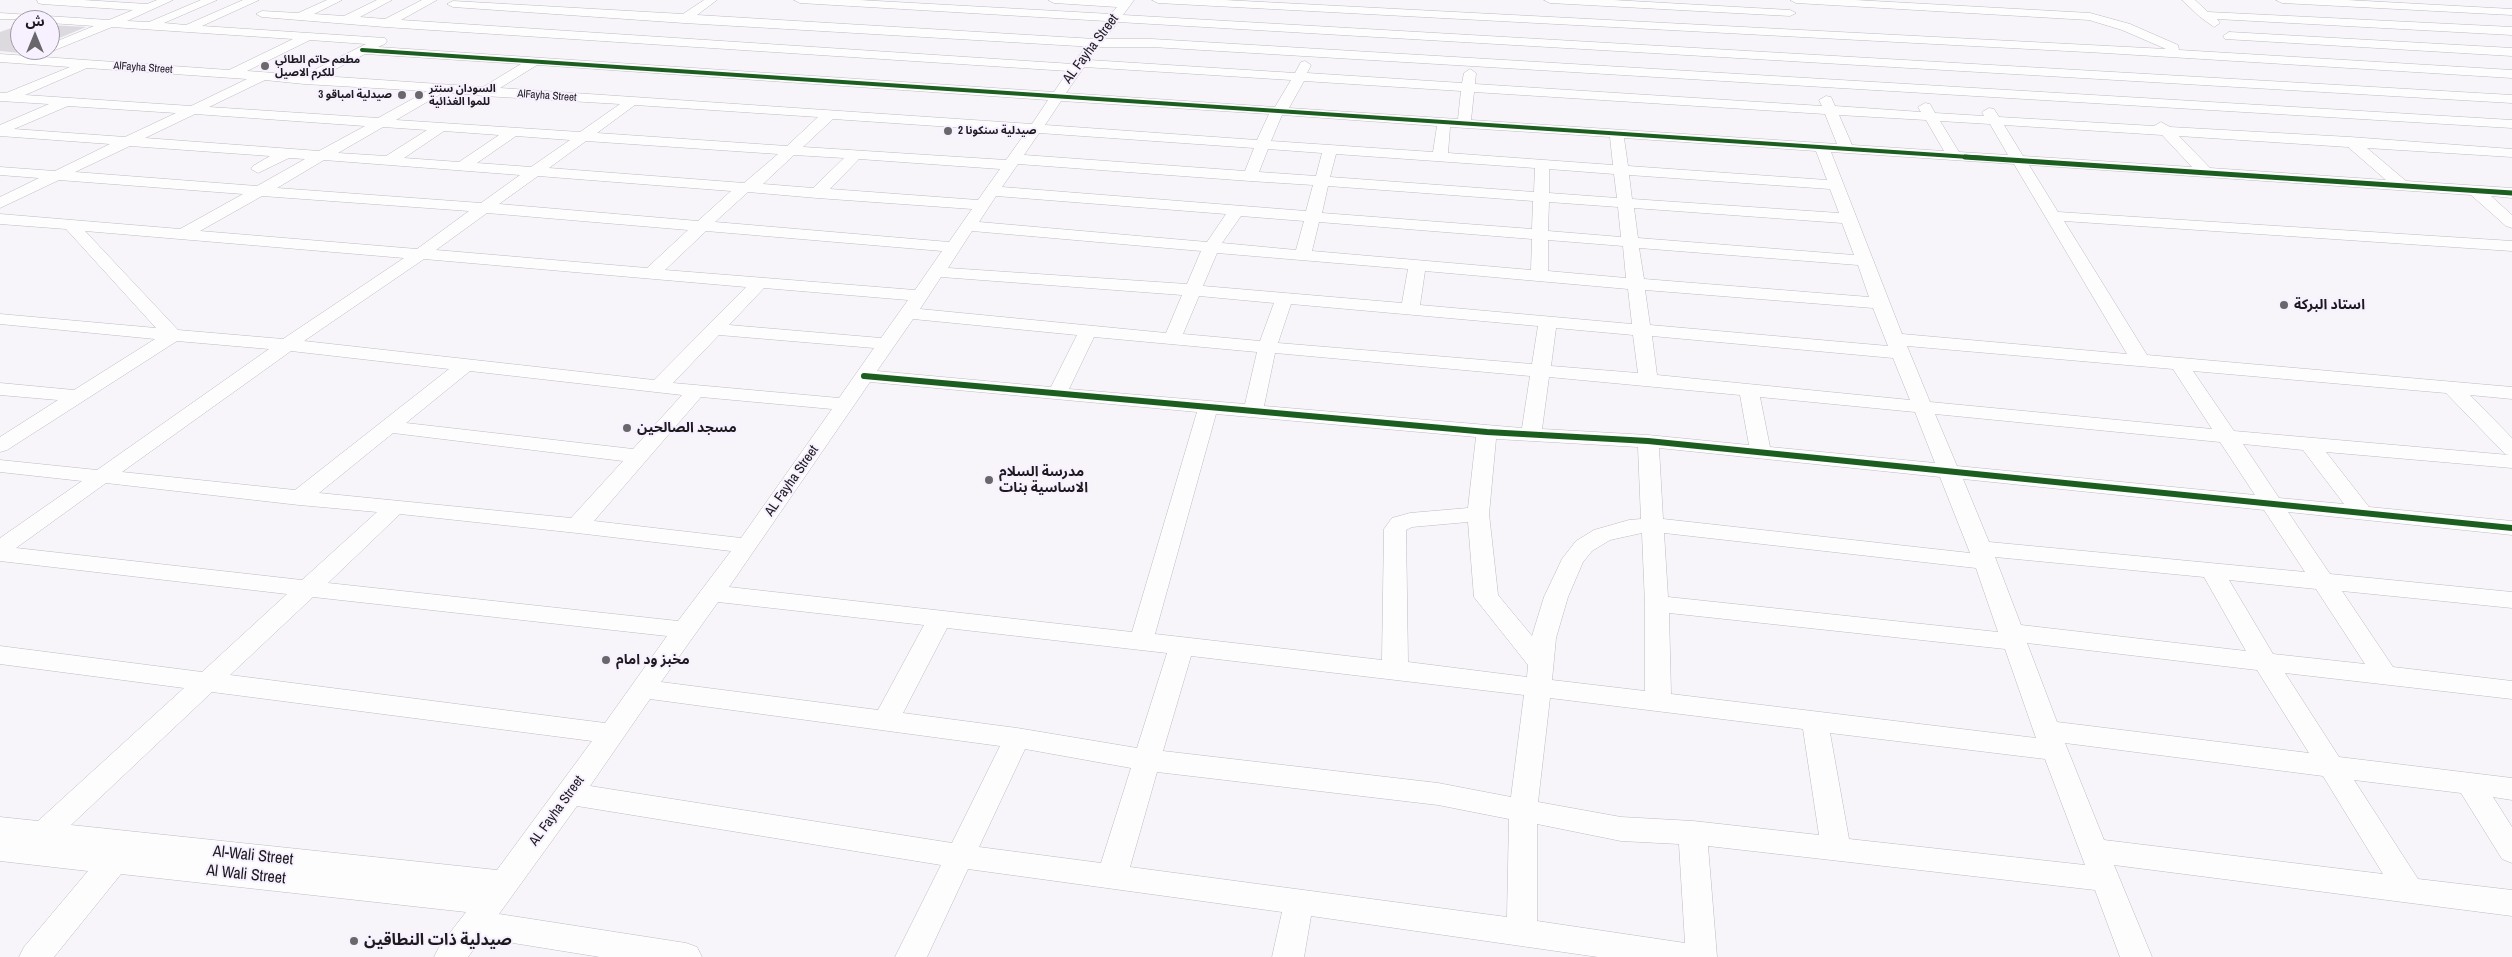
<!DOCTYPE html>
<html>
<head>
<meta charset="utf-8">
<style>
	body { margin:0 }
	#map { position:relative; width:2512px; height:957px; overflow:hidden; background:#f7f4fa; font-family:"Archivo Narrow","Noto Sans Arabic",sans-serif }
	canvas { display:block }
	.north { position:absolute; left:10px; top:10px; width:50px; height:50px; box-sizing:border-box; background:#f7f0fe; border:1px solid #9f9aa5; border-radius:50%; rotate:0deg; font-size:14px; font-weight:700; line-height:20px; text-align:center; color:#1c1a1f }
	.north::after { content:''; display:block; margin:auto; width:18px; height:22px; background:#69666c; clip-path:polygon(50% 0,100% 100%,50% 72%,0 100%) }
</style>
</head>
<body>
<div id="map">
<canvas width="2512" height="957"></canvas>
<div class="north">ش</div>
</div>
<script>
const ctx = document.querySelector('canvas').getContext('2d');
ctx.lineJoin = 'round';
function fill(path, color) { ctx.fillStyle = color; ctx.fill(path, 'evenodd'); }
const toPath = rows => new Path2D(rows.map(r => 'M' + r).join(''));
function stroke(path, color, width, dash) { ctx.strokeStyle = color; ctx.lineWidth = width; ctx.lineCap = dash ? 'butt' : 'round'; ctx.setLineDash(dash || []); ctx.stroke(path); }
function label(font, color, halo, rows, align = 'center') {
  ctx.font = font + ' "Archivo Narrow","Noto Sans Arabic",sans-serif'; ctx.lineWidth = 4; ctx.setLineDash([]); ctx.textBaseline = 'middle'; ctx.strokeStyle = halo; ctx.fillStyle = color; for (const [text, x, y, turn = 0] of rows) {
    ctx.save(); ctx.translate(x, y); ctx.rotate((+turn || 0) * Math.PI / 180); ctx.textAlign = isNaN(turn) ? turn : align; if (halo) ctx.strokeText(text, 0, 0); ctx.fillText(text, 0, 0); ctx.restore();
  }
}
const building = toPath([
	[20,25,20,53,0,51,0,32],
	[50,25,86,27,50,42]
]);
const minor = toPath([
	[37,0,83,0,147,4,157,0,173,0,127,21,149,22,201,0,217,0,164,23,186,25,243,0,259,0,202,26,385,38,387,41,385,44,378,47,1054,92,1068,71,385,27,262,17,256,14,262,11,298,13,327,0,342,0,314,14,344,16,377,0,392,0,360,17,385,19,422,0,437,0,401,20,1073,64,1084,49,1088,48,1094,52,1089,60,1295,73,1301,62,1305,61,1311,65,1307,73,1462,83,1464,73,1470,69,1476,73,1475,84,1822,106,1819,100,1826,96,1831,97,1835,106,1921,112,1918,107,1925,103,1930,104,1935,113,1984,116,1982,112,1989,108,1994,109,1999,117,2154,126,2161,122,2170,127,2350,137,2512,149,2512,157,2367,148,2406,181,2512,188,2512,198,2491,196,2512,215,2512,228,2506,226,2471,195,2029,165,2058,212,2512,241,2512,251,2064,221,2147,355,2512,387,2512,399,2470,395,2512,438,2512,468,2326,452,2369,507,2512,521,2512,535,2288,512,2330,574,2512,592,2512,608,2342,591,2393,667,2512,681,2512,699,2285,673,2339,757,2512,778,2512,800,2493,797,2512,827,2512,863,2502,859,2461,793,2354,780,2418,879,2512,890,2512,916,2114,865,2152,957,2120,957,2095,890,1708,846,1717,957,1598,957,1311,916,1304,957,1272,957,1282,912,968,869,927,957,895,957,941,865,577,806,499,914,686,943,697,947,702,957,600,957,482,938,468,957,434,957,439,947,466,912,121,874,54,957,19,957,24,947,88,871,0,861,0,817,38,821,184,688,0,664,0,646,202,672,287,594,0,561,0,538,82,481,0,472,0,460,97,470,269,349,177,341,7,450,0,452,0,437,58,400,0,395,0,383,74,390,155,339,0,324,0,314,156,328,66,229,0,224,0,214,180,229,243,194,59,180,0,208,0,197,39,178,0,175,0,167,55,171,110,144,0,136,0,125,49,104,0,101,0,93,6,93,70,67,0,62,0,54,229,70,293,39,112,27,50,52,45,50,50,50,50,44,94,26,50,23,50,20,0,19,0,13,109,20,133,10,42,4,38,3,37,0],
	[310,40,366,44,304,75,247,71,310,40],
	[365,54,521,64,483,87,322,76,365,54],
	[537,65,1048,100,1032,124,500,88,537,65],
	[1084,67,1291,80,1275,107,1066,93,1084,67],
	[87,68,247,79,191,106,25,95,87,68],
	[265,80,304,84,427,91,378,118,209,107,265,80],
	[1304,81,1461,91,1458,119,1289,108,1304,81],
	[444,92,484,96,620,104,580,132,396,120,444,92],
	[1474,92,1825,114,1837,144,1471,120,1474,92],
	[1061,101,1269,114,1257,140,1045,125,1061,101],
	[635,105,818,117,787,146,597,133,635,105],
	[68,106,176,113,125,137,14,129,68,106],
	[195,114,365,126,319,151,145,138,195,114],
	[1282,115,1437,126,1433,152,1271,141,1282,115],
	[1839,115,1926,120,1944,151,1852,145,1839,115],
	[833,119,1026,132,1006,160,803,147,833,119],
	[1940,121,1990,124,2008,155,1959,152,1940,121],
	[2004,125,2162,135,2192,167,2023,156,2004,125],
	[383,127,427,130,386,156,338,153,383,127],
	[1450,127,1610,137,1613,165,1448,153,1450,127],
	[444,131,499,135,459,162,404,158,444,131],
	[1039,133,1254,148,1245,171,1024,155,1039,133],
	[516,136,570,140,531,167,477,163,516,136],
	[2179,136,2348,147,2386,180,2210,168,2179,136],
	[1624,138,1816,151,1827,180,1628,166,1624,138],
	[586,141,778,154,744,183,549,168,586,141],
	[130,146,270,156,253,166,251,169,258,173,289,158,305,159,257,186,75,172,130,146],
	[1268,149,1322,153,1316,176,1259,172,1268,149],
	[1831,152,2014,164,2127,354,1902,334,1831,152],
	[1336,154,1535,168,1534,192,1330,177,1336,154],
	[794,155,844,158,813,188,763,184,794,155],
	[859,159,1000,169,978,200,830,189,859,159],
	[324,160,520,175,481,203,277,188,324,160],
	[1018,164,1250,181,1313,185,1306,211,1002,187,1018,164],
	[1549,169,1614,174,1617,198,1549,193,1549,169],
	[1629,175,1830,189,1839,213,1632,199,1629,175],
	[538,176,731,191,698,221,499,204,538,176],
	[1328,186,1533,201,1532,229,1322,213,1328,186],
	[748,192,817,198,972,209,949,242,715,222,748,192],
	[262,196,469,211,417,249,200,231,262,196],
	[996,196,1226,214,1207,242,979,222,996,196],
	[1549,202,1618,207,1621,237,1548,231,1549,202],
	[1634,208,1842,223,1854,255,1638,238,1634,208],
	[487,213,688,230,647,268,436,250,487,213],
	[1241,216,1304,221,1296,250,1222,243,1241,216],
	[1319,222,1532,239,1531,270,1312,251,1319,222],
	[85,231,404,258,283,339,178,330,85,231],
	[706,231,942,251,915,290,665,270,706,231],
	[972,231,1201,251,1187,284,948,268,972,231],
	[1548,240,1623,246,1626,278,1548,271,1548,240],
	[1639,248,1858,265,1869,297,1644,279,1639,248],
	[1217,253,1408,269,1402,303,1203,286,1217,253],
	[424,259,746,287,654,380,304,341,424,259],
	[1425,271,1628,289,1632,324,1420,305,1425,271],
	[941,277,1182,295,1166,333,920,309,941,277],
	[764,288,908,300,881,338,729,325,764,288],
	[1645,290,1873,308,1888,346,1650,325,1645,290],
	[1199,296,1274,303,1260,341,1183,334,1199,296],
	[1291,304,1538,326,1532,364,1278,343,1291,304],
	[913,319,1077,335,1051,387,877,371,913,319],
	[1556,328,1633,335,1638,373,1551,366,1556,328],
	[719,335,874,348,839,398,673,383,719,335],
	[1652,336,1893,358,1910,400,1657,375,1652,336],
	[1094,337,1257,352,1245,404,1069,389,1094,337],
	[1907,346,2173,369,2212,429,1930,402,1907,346],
	[291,351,449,369,295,490,122,472,291,351],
	[1275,353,1530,376,1522,428,1264,406,1275,353],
	[470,371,682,395,633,449,406,423,470,371],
	[2193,371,2446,393,2505,454,2509,455,2234,431,2193,371],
	[1549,377,1740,395,1749,445,1648,435,1542,429,1549,377],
	[870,382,1197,412,1132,632,729,587,870,382],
	[701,397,832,409,741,538,594,521,701,397],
	[1760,397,1915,412,1935,463,1770,447,1760,397],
	[1216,414,1476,437,1468,508,1410,513,1392,518,1384,529,1382,660,1155,634,1216,414],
	[1935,414,2220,442,2255,495,1957,466,1935,414],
	[393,433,623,461,571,518,319,493,393,433],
	[1496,439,1638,447,1641,519,1629,520,1594,530,1576,541,1562,559,1544,597,1532,636,1498,595,1489,514,1496,439],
	[2243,444,2303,450,2344,504,2279,498,2243,444],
	[1659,448,1940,477,1970,553,1663,519,1659,448],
	[1963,479,2264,510,2305,572,1989,542,1963,479],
	[106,483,299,505,377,512,302,580,16,548,106,483],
	[400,514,577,533,731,551,678,621,328,583,400,514],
	[1468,522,1474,597,1528,665,1527,677,1408,662,1406,530,1412,527,1468,522],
	[1642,533,1645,604,1645,691,1552,680,1556,638,1568,597,1583,562,1592,551,1610,540,1642,533],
	[1664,533,1976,568,1998,632,1668,597,1664,533],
	[1995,557,2204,577,2246,651,2021,625,1995,557],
	[2229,580,2316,589,2365,664,2273,654,2229,580],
	[313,597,667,636,605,723,230,675,313,597],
	[718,602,924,625,878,710,661,682,718,602],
	[1669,613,2005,649,2036,738,1671,694,1669,613],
	[947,628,1167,653,1137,748,1017,728,903,713,947,628],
	[2027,643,2257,670,2309,753,2057,722,2027,643],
	[1191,656,1524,695,1511,797,1438,783,1163,751,1191,656],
	[212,692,592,741,497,870,71,825,212,692],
	[1550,698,1803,729,1819,835,1693,821,1621,817,1538,802,1550,698],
	[650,699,1000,746,952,843,590,786,650,699],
	[1830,733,2045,759,2085,865,1849,839,1830,733],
	[2065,743,2323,776,2383,874,2104,840,2065,743],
	[1025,749,1131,768,1101,863,979,847,1025,749],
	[1157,772,1438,805,1509,819,1507,917,1130,867,1157,772],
	[1537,824,1621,841,1679,844,1685,943,1537,921,1537,824],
	[704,0,717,0,697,15,1095,39,1152,39,2512,120,2512,128,1152,47,1095,47,684,23,453,7,447,4,453,1,683,14,704,0],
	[794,0,859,0,1111,14,1117,7,1054,3,1048,0,1134,0,1123,15,2512,95,2512,103,1118,22,1111,31,1107,32,1101,28,1106,21,800,3,794,0],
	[1152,0,1224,0,2166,49,2122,30,2089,20,1796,3,1790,0,1855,0,2090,13,2130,24,2178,45,2179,50,2512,70,2512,78,2105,53,1158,3,1152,0],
	[1544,0,1613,0,1790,10,1796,13,1790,16,1550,3,1544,0],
	[2182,0,2195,0,2208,12,2512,27,2512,35,2217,19,2220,23,2214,27,2200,17,2182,0],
	[2276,0,2347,0,2512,9,2512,15,2282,3,2276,0],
	[2229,32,2512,48,2512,56,2225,39,2223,36,2229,32]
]);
const cyclewayFar2 = toPath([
	[362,50,1984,158]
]);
const cyclewayFar1 = toPath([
	[1965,157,2512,193]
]);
const cycleway = toPath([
	[864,376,1487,432,1648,441,2512,528]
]);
const markers = [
	[265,66,5,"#69666c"],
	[402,95,5,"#69666c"],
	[419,95,5,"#69666c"],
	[948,131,5,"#69666c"],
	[2284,305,5,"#69666c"],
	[627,428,5,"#69666c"],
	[989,480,5,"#69666c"],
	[606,660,5,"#69666c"],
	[354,941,5,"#69666c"]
];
const farPoinames = [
	["مطعم حاتم الطائي",275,60],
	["للكرم الاصيل",275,73],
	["السودان سنتر",429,89],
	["للموا الغذائية",429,102],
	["صيدلية امباقو 3",392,95,"right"],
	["صيدلية سنكونا 2",958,131]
];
const farStreetnames = [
	["AlFayha Street",143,68,4],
	["AlFayha Street",547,96,4]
];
const streetNames = [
	["AL Fayha Street",1091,49,-53],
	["AL Fayha Street",792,481,-55],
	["AL Fayha Street",557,811,-54]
];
const poiNames = [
	["استاد البركة",2294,305],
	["مسجد الصالحين",637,428],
	["مدرسة السلام",999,472],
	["الاساسية بنات",999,488],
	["مخبز ود امام",616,660]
];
const nearStreetnames = [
	["Al-Wali Street",253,856,6],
	["Al Wali Street",246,875,6]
];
const nearPoinames = [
	["صيدلية ذات النطاقين",364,941]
];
fill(building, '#dcdadf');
stroke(minor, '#bebbc0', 1);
fill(minor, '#fefdfe');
stroke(cyclewayFar2, '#1b5e20', 4);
stroke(cyclewayFar1, '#1b5e20', 5);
stroke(cycleway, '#1b5e20', 6);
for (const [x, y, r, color] of markers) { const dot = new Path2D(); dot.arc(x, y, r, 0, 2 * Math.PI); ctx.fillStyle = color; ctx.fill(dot); stroke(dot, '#f7f0fe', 2); }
label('bold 11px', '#1c1a1f', '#f7f0fe', farPoinames, 'left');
label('11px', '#1c1a1f', '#f7f0fe', farStreetnames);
label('14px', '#1c1a1f', '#f7f0fe', streetNames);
label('bold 14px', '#1c1a1f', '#f7f0fe', poiNames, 'left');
label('16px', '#1c1a1f', '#f7f0fe', nearStreetnames);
label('bold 16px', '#1c1a1f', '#f7f0fe', nearPoinames, 'left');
</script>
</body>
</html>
